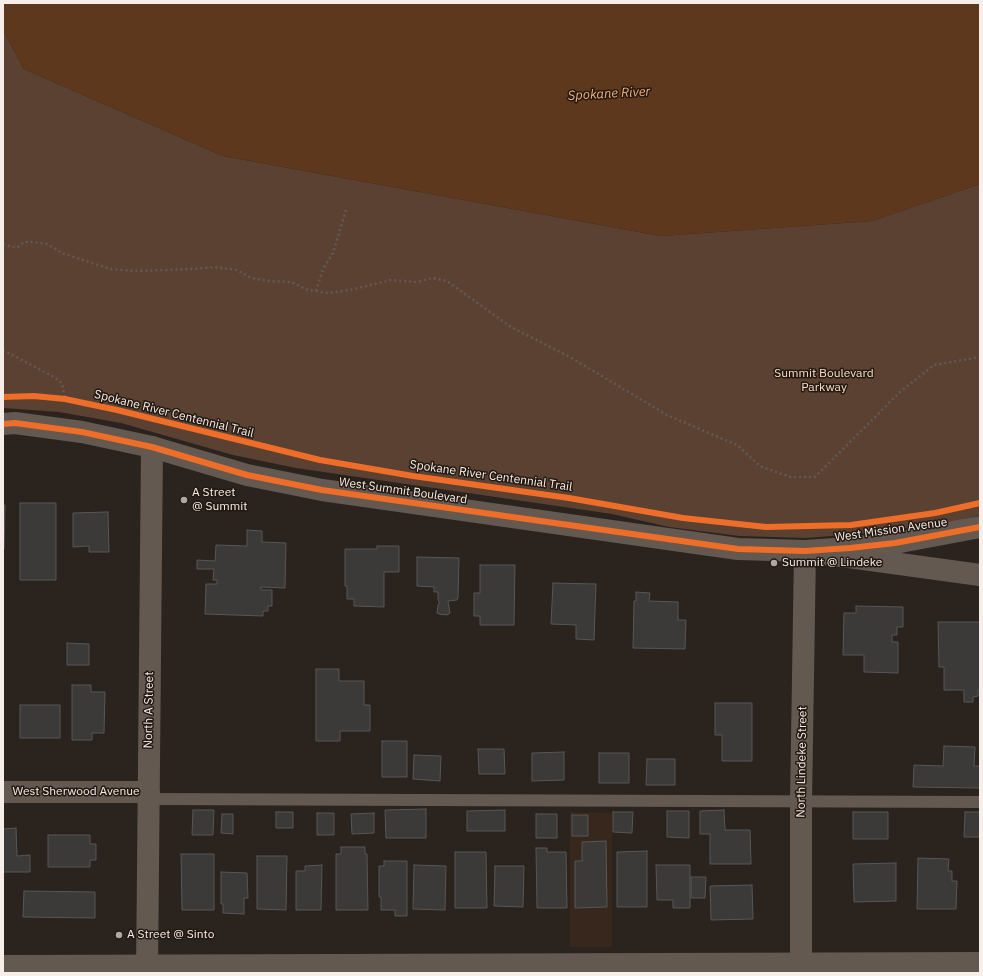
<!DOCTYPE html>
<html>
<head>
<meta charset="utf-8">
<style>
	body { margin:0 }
	#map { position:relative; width:983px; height:976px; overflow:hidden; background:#2a231e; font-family:"IBM Plex Sans",sans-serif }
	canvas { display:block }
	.frame { position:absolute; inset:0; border:4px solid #f7eee9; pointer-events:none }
</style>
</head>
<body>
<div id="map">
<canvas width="983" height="976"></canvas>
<div class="frame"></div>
</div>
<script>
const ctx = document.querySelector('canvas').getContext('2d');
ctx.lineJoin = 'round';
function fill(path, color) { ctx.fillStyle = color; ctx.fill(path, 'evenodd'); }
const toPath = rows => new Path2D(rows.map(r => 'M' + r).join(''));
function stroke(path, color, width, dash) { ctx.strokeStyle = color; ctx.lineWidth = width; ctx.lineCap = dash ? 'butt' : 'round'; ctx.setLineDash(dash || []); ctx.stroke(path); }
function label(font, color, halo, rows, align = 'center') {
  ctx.font = font + ' "IBM Plex Sans",sans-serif'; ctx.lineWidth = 3; ctx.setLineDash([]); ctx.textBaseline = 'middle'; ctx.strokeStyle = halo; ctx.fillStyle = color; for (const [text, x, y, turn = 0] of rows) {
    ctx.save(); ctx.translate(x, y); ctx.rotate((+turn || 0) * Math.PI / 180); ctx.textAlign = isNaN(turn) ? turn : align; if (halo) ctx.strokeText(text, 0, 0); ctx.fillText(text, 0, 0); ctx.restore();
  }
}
const built = toPath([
	[570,812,612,813,612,947,570,947]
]);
const green = toPath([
	[3,30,24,69,223,156,661,236,872,221,980,184,980,515,962,520,883,532,806,538,739,536,669,527,612,514,296,468,233,455,121,423,59,412,3,408]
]);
const water = toPath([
	[3,3,980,3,980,184,872,221,661,236,223,156,24,69,3,30]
]);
const building = toPath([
	[20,503,56,503,56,580,20,580,20,503],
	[3,505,5,505,4,549,3,549,3,505],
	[108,512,109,552,89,552,89,546,73,547,73,513,108,512],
	[247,530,262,531,262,542,286,543,285,588,261,587,261,590,272,590,272,606,268,606,268,611,263,611,263,616,205,614,206,584,217,584,217,580,213,580,214,569,197,569,197,560,215,561,216,545,247,546,247,530],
	[377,546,399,546,399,572,384,572,384,607,354,606,354,599,347,599,347,586,345,586,345,549,377,549,377,546],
	[417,557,459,558,458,598,457,600,448,601,450,613,447,615,439,614,437,613,438,605,439,604,439,601,438,600,438,592,434,592,434,587,417,586,417,557],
	[480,565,515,565,514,625,480,625,480,616,474,616,474,593,480,593,480,565],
	[553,583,596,584,594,640,576,639,576,625,551,624,553,583],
	[636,592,650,593,649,601,678,602,678,620,686,620,685,649,633,648,634,601,636,601,636,592],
	[856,606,903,607,903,627,897,627,897,635,892,635,892,642,898,642,898,673,864,672,864,655,843,655,844,613,856,613,856,606],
	[938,622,980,622,980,690,978,690,978,696,973,697,973,702,964,702,964,690,944,690,944,667,939,667,938,622],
	[67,643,89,644,89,665,67,665,67,643],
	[316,669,339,669,339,681,364,681,364,705,370,705,370,731,340,731,340,741,316,741,316,669],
	[72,685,91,685,91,692,105,692,104,733,92,733,92,740,72,740,72,685],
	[715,703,752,703,752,761,722,761,722,735,715,735,715,703],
	[20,705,60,705,60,738,20,738,20,705],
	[382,741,407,741,407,777,382,777,382,741],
	[944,746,975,747,974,766,980,766,980,788,913,787,914,765,943,766,944,746],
	[478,749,504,749,505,774,479,774,478,749],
	[564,752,564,780,532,781,532,753,564,752],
	[599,753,629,753,629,783,599,783,599,753],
	[414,755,441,756,440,781,413,779,414,755],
	[647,759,675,759,675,785,646,785,647,759],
	[426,809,426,838,386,838,385,810,426,809],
	[193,810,214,810,213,835,192,835,193,810],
	[505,810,505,831,467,831,467,811,505,810],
	[724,810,725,830,750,830,751,864,710,864,710,834,700,834,700,811,724,810],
	[667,811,689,811,689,838,667,837,667,811],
	[276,812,293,812,293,828,276,828,276,812],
	[613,812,633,812,632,833,613,832,613,812],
	[853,812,888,812,888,839,853,839,853,812],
	[965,812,980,812,980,837,964,837,965,812],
	[317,813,334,813,334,835,317,835,317,813],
	[374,813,374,833,352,834,351,814,374,813],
	[222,814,233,814,233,834,221,833,222,814],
	[536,814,557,814,557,838,536,838,536,814],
	[572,815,588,815,588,836,572,836,572,815],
	[16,828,17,856,30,855,30,872,3,872,3,829,16,828],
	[48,835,90,835,90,844,96,844,96,860,90,860,90,867,48,867,48,835],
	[606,841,607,907,575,908,575,861,582,861,582,842,606,841],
	[341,847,365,847,365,854,367,854,368,910,336,910,336,854,341,854,341,847],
	[536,848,547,848,547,852,566,852,567,908,537,908,536,848],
	[647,851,647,907,617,907,617,852,647,851],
	[455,852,486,852,487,908,455,908,455,852],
	[181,854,214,854,214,910,182,910,181,854],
	[257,856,287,856,286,910,257,909,257,856],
	[918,858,949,859,948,871,952,871,952,881,957,881,956,909,917,909,918,858],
	[384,861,407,861,407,916,395,916,395,910,381,910,381,897,379,897,379,866,384,866,384,861],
	[896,863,896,901,854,902,853,864,896,863],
	[322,865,321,910,296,910,296,871,305,871,305,866,322,865],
	[414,865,446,866,445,910,413,909,414,865],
	[656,865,690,865,690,908,673,908,673,900,657,900,656,865],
	[495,866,524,866,523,907,494,906,495,866],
	[221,872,247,873,248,898,244,898,244,914,223,913,223,904,221,904,221,872],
	[691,877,706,877,705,898,691,898,691,877],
	[752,885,753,919,711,920,710,886,752,885],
	[24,891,95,892,95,918,23,917,24,891]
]);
const path = toPath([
	[3,244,12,247,18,247,24,242,33,242,47,244,62,253,110,269,135,271,194,269,214,267,237,270,251,278,270,281,291,282,308,290,328,293,350,290,391,280,417,282,432,278,447,281,511,327,570,357,667,415,737,445,760,466,790,477,815,477,901,391,934,365,980,357],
	[316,291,323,269,333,253,346,210],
	[3,350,54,377,62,383,65,399]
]);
const service = toPath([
	[148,799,980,802]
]);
const minor = toPath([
	[3,792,149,792],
	[3,966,980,963],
	[147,973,152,447],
	[801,973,801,802,805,551,980,575]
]);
const tertiary = toPath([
	[3,424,15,423,82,432,152,447,247,475,322,490,738,549,805,551,850,548,895,543,980,527]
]);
const cycleway = toPath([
	[3,397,34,396,65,399,117,410,320,460,413,476,569,498,683,518,766,527,851,525,935,513,980,503],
	[3,424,15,423,82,432,152,447,247,475,322,490,738,549,805,551,850,548,895,543,980,527]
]);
const markers = [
	[184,500,4,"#afa7a2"],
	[774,563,4,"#afa7a2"],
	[119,935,4,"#afa7a2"]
];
const parkNames = [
	["Summit Boulevard",824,374],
	["Parkway",824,388]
];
const streetNames = [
	["Spokane River Centennial Trail",174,414,14],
	["Spokane River Centennial Trail",491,476,8],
	["West Summit Boulevard",403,491,8],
	["West Mission Avenue",891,530,-8],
	["North A Street",149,710,-89],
	["North Lindeke Street",802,762,-89],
	["West Sherwood Avenue",76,792]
];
const poiNames = [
	["A Street",192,493],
	["@ Summit",192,507],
	["Summit @ Lindeke",782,563],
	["A Street @ Sinto",127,935]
];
const waterNames = [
	["Spokane River",609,94,-3]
];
fill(built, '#38271c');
fill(green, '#5a4131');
fill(water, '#5e381c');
fill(building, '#3b3a39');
stroke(building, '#575756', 1);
stroke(path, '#635a55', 2.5, [2, 3]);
stroke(service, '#635951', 12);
stroke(minor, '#635951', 22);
stroke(tertiary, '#635951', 22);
stroke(cycleway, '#ee6e29', 6);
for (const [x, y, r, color] of markers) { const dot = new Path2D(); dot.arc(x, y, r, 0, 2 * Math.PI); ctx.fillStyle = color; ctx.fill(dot); stroke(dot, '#241911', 1.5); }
label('12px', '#faddca', '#241911', parkNames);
label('12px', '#f7eee9', '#241911', streetNames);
label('12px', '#f7eee9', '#241911', poiNames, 'left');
label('italic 13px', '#f5b080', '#241911', waterNames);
</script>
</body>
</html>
